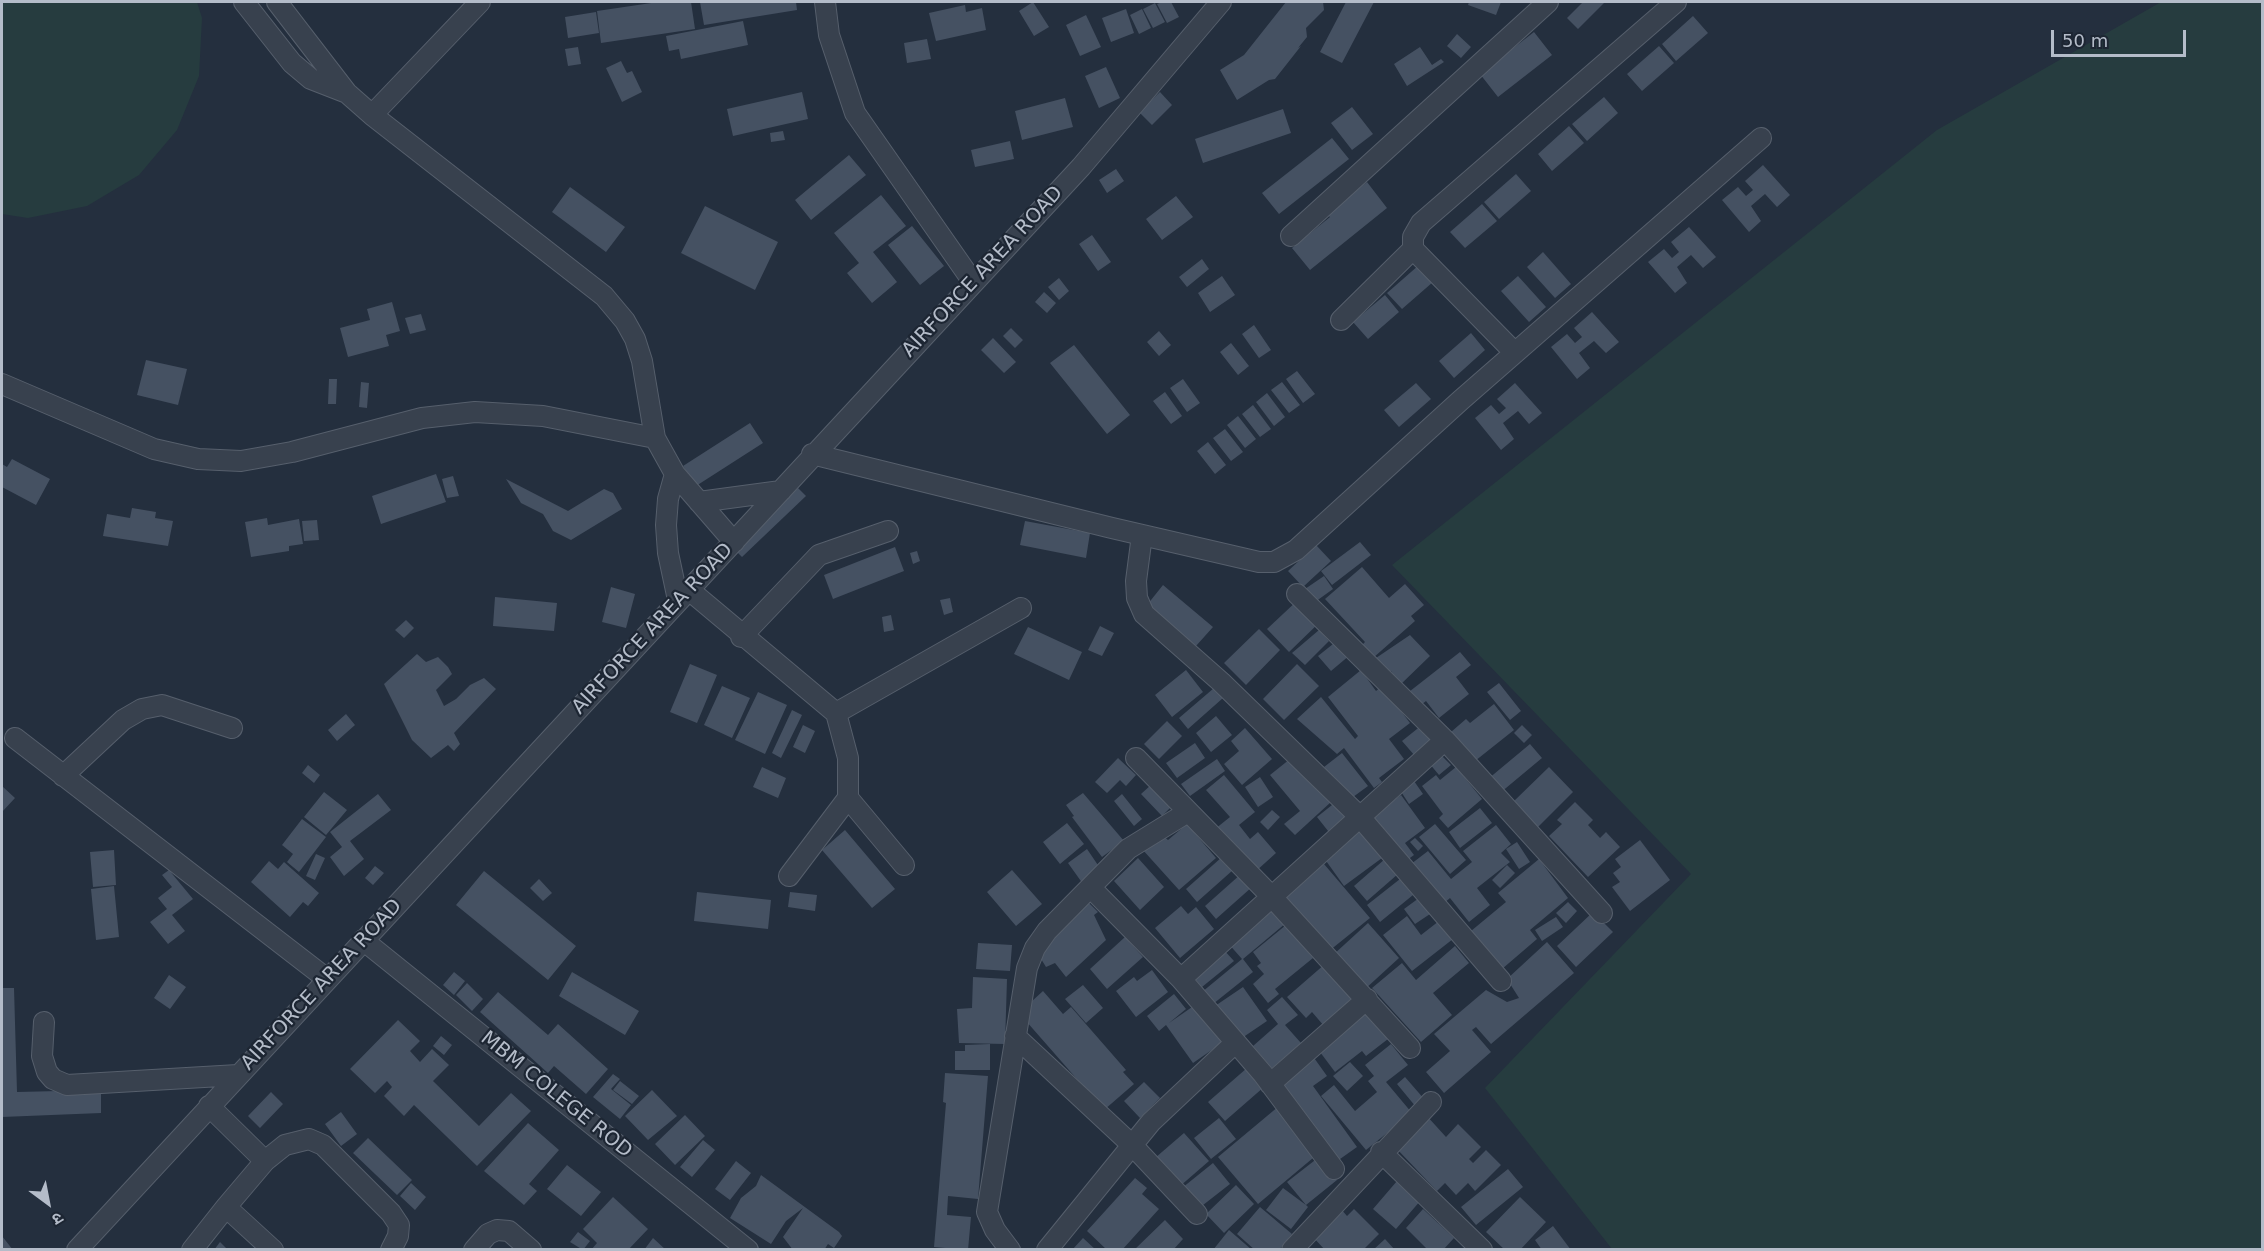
<!DOCTYPE html>
<html>
<head>
<meta charset="utf-8">
<style>
	body { margin:0 }
	#map { position:relative; width:2264px; height:1251px; overflow:hidden; background:#242f3e; font-family:"DejaVu Sans","Noto Sans Devanagari",sans-serif }
	canvas { display:block }
	.frame { position:absolute; inset:0; border:3px solid #b4bcc9; pointer-events:none }
	.north { position:absolute; left:18px; top:1173px; width:60px; height:60px; -webkit-text-stroke:4px #1d2633; paint-order:stroke; rotate:148deg; font-size:16px; font-weight:700; line-height:24px; text-align:center; color:#b4bcc9 }
	.north::after { content:''; display:block; margin:auto; width:21px; height:27px; background:#b4bcc9; clip-path:polygon(50% 0,100% 100%,50% 72%,0 100%) }
	.scale { position:absolute; left:2051px; top:30px; width:135px; height:27px; box-sizing:border-box; border:3px solid #b4bcc9; border-top:0; padding-left:8px; font-size:18px; line-height:21px; white-space:nowrap; color:#b4bcc9; -webkit-text-stroke:4px #1d2633; paint-order:stroke }
</style>
</head>
<body>
<div id="map">
<canvas width="2264" height="1251"></canvas>
<div class="frame"></div>
<div class="north">उ</div>
<div class="scale">50 m</div>
</div>
<script>
const ctx = document.querySelector('canvas').getContext('2d');
ctx.lineJoin = 'round';
function fill(path, color) { ctx.fillStyle = color; ctx.fill(path, 'evenodd'); }
const toPath = rows => new Path2D(rows.map(r => 'M' + r).join(''));
function stroke(path, color, width, dash) { ctx.strokeStyle = color; ctx.lineWidth = width; ctx.lineCap = dash ? 'butt' : 'round'; ctx.setLineDash(dash || []); ctx.stroke(path); }
function label(font, color, halo, rows, align = 'center') {
  ctx.font = font + ' "DejaVu Sans",sans-serif'; ctx.lineWidth = 4.5; ctx.setLineDash([]); ctx.textBaseline = 'middle'; ctx.strokeStyle = halo; ctx.fillStyle = color; for (const [text, x, y, turn = 0] of rows) {
    ctx.save(); ctx.translate(x, y); ctx.rotate((+turn || 0) * Math.PI / 180); ctx.textAlign = isNaN(turn) ? turn : align; if (halo) ctx.strokeText(text, 0, 0); ctx.fillText(text, 0, 0); ctx.restore();
  }
}
const green = toPath([
	[2,2,197,2,202,18,199,76,177,130,139,175,87,206,28,218,2,214],
	[2161,2,2262,2,2262,1249,1612,1249,1485,1088,1691,874,1392,565,1937,130]
]);
const building = toPath([
	[658,2,691,2,695,29,601,43,597,11],
	[700,2,796,2,797,10,704,25],
	[1033,2,1049,27,1034,36,1019,11],
	[1162,2,1171,2,1179,17,1167,23,1157,4],
	[1286,2,1323,2,1324,10,1306,28,1307,37,1298,48,1301,46,1275,79,1269,80,1237,100,1220,70,1244,55],
	[1346,2,1374,2,1342,63,1320,52],
	[1469,2,1501,2,1496,15,1468,5],
	[1583,2,1605,2,1578,29,1567,18],
	[1155,3,1165,22,1153,28,1143,9],
	[965,5,966,12,982,8,986,30,936,41,929,13],
	[1126,9,1134,33,1111,42,1102,18],
	[1142,9,1151,28,1139,34,1130,15],
	[596,12,599,33,568,38,565,17],
	[1086,15,1101,47,1080,56,1066,25],
	[1693,16,1708,33,1676,61,1662,44],
	[743,21,748,45,681,59,679,49,669,51,666,36],
	[1534,32,1552,55,1498,97,1480,74],
	[1457,34,1471,47,1461,58,1447,46],
	[927,39,931,59,907,63,904,43],
	[1659,46,1674,63,1642,91,1627,74],
	[578,47,581,64,568,66,565,49],
	[1420,47,1432,65,1441,59,1444,62,1407,86,1394,64],
	[621,61,627,73,632,71,642,92,622,102,606,68],
	[1106,67,1120,98,1099,108,1085,76],
	[802,92,808,119,733,136,727,109],
	[1160,92,1172,105,1152,125,1139,112],
	[1604,97,1618,113,1587,141,1572,124],
	[1065,98,1073,127,1022,140,1015,111],
	[1352,107,1373,134,1352,150,1331,123],
	[1283,109,1291,133,1203,163,1195,139],
	[1569,126,1584,143,1552,171,1538,154],
	[783,131,785,140,771,142,770,133],
	[1332,138,1349,159,1279,214,1262,193],
	[1010,141,1014,159,975,167,971,150],
	[849,155,866,175,811,220,795,200],
	[1763,165,1790,195,1777,207,1765,194,1751,206,1761,221,1749,232,1722,200,1738,187,1746,196,1753,190,1745,181],
	[1116,169,1124,181,1107,193,1099,180],
	[1516,174,1531,191,1499,219,1484,202],
	[1367,182,1387,208,1310,270,1292,248,1330,217,1327,214],
	[570,187,625,227,606,252,552,212],
	[881,195,906,226,873,252,897,282,872,303,847,273,859,263,834,233],
	[1176,196,1193,217,1162,240,1146,219],
	[1482,204,1497,221,1465,248,1450,232],
	[705,206,778,242,755,290,681,253],
	[912,226,944,266,920,285,888,245],
	[1689,227,1716,257,1703,268,1691,255,1677,267,1687,283,1675,293,1648,262,1664,249,1672,258,1679,252,1671,242],
	[1092,235,1111,262,1098,271,1079,244],
	[1543,252,1571,284,1555,298,1527,267],
	[1202,259,1209,269,1187,287,1179,277],
	[1419,265,1433,282,1402,309,1387,293],
	[1222,276,1235,295,1210,312,1198,293],
	[1518,276,1546,307,1529,322,1501,291],
	[1059,278,1069,291,1059,300,1048,287],
	[1044,292,1056,303,1047,313,1035,302],
	[1385,295,1399,312,1368,339,1353,322],
	[392,302,400,331,386,335,389,346,348,357,340,328,370,320,367,309],
	[1592,312,1619,342,1606,353,1594,341,1579,353,1590,368,1577,379,1551,347,1567,334,1575,343,1582,337,1574,328],
	[421,314,426,330,410,334,405,318],
	[1254,325,1271,350,1259,358,1242,334],
	[1011,328,1023,340,1015,348,1003,336],
	[1159,331,1171,345,1159,356,1147,342],
	[1471,333,1485,350,1454,378,1439,361],
	[993,338,1016,362,1004,373,981,350],
	[1231,343,1249,366,1238,375,1220,352],
	[1074,345,1130,415,1107,434,1050,363],
	[146,360,187,369,178,405,137,395],
	[1297,371,1315,394,1303,403,1286,379],
	[329,379,337,379,336,404,328,404],
	[1183,379,1200,403,1187,412,1170,388],
	[361,382,369,383,367,408,359,407],
	[1282,382,1300,405,1289,413,1271,390],
	[1416,383,1431,399,1399,427,1384,410],
	[1515,383,1542,413,1529,424,1518,411,1503,423,1514,439,1501,450,1475,418,1491,405,1499,414,1506,408,1497,399],
	[1165,392,1182,416,1171,424,1153,401],
	[1267,393,1285,417,1274,426,1256,402],
	[1253,405,1271,429,1260,437,1242,414],
	[1238,416,1256,439,1245,448,1227,425],
	[750,423,763,443,696,486,683,466],
	[1225,429,1243,452,1231,461,1213,438],
	[1208,442,1226,465,1215,474,1197,451],
	[12,459,50,479,36,505,2,487,2,464,7,467],
	[436,474,446,502,381,524,372,496],
	[453,476,459,496,447,498,442,479],
	[506,479,568,511,604,489,613,493,622,509,571,540,553,531,543,514,521,503],
	[798,488,806,496,742,557,734,549],
	[132,508,156,512,155,518,173,521,168,546,103,536,107,514,130,518],
	[267,518,268,525,299,519,303,544,289,546,289,551,251,557,245,522],
	[317,520,319,540,304,541,302,521],
	[1025,521,1090,533,1086,558,1020,545],
	[1360,542,1371,555,1332,585,1321,571],
	[1316,545,1331,561,1303,587,1288,571],
	[895,547,904,571,833,599,824,575],
	[917,551,920,561,913,564,910,553],
	[1362,567,1389,598,1405,584,1424,605,1411,616,1415,621,1373,658,1362,645,1365,642,1325,599],
	[1324,576,1333,589,1315,602,1305,589],
	[1163,585,1213,627,1196,646,1147,605],
	[611,587,635,594,626,628,602,622],
	[495,597,557,603,554,631,493,626],
	[950,598,953,612,944,615,940,600],
	[1299,599,1321,621,1289,652,1267,629],
	[891,615,894,630,884,632,882,617],
	[406,620,414,628,404,638,395,630],
	[1100,626,1114,633,1102,656,1088,650],
	[1028,627,1082,652,1069,680,1014,654],
	[1259,629,1280,650,1246,685,1224,663],
	[1319,630,1329,641,1305,665,1292,653],
	[1410,635,1430,656,1400,685,1391,671,1387,674,1376,658],
	[1338,640,1350,655,1331,671,1318,656],
	[1460,652,1471,665,1456,677,1469,694,1439,718,1426,701,1416,709,1405,695],
	[417,654,426,662,438,657,448,667,452,674,436,690,444,706,456,699,470,685,484,678,496,689,454,733,460,744,454,751,448,745,431,758,412,740,384,684],
	[690,664,717,675,697,723,670,712],
	[1297,664,1319,686,1284,720,1263,699],
	[1186,670,1203,692,1172,717,1155,695],
	[1361,670,1376,691,1382,686,1410,723,1389,739,1404,759,1379,778,1382,782,1374,788,1344,748,1337,754,1297,719,1321,697,1355,739,1358,736,1328,697],
	[1499,683,1521,711,1510,720,1487,692],
	[722,686,750,698,732,738,704,725],
	[1214,688,1223,698,1188,729,1179,718],
	[758,692,787,705,765,754,735,740],
	[1494,704,1514,730,1475,761,1451,732,1466,719,1470,723],
	[792,710,802,715,781,758,772,753],
	[346,714,355,725,337,741,328,730],
	[1216,716,1232,735,1211,752,1196,733],
	[1167,721,1182,736,1159,759,1144,744],
	[803,725,815,731,805,753,793,747],
	[1422,725,1434,740,1415,756,1402,741],
	[1522,725,1532,735,1524,743,1514,733],
	[1245,728,1272,759,1242,785,1224,764,1239,751,1231,741],
	[1195,743,1205,758,1177,778,1166,763],
	[1530,744,1542,758,1500,793,1488,779],
	[1342,753,1368,786,1349,800,1324,767],
	[1440,754,1451,765,1439,775,1429,763],
	[1118,758,1136,775,1126,786,1120,780,1107,793,1095,782],
	[1217,759,1225,771,1190,796,1181,784],
	[1290,759,1331,802,1295,835,1284,824,1300,811,1270,775],
	[308,765,320,775,314,783,302,773],
	[762,767,786,778,778,798,753,787],
	[1456,767,1482,799,1448,828,1439,818,1443,814,1422,786,1436,775,1440,780],
	[1549,767,1573,792,1538,827,1513,802],
	[1224,775,1255,812,1239,825,1250,839,1258,832,1276,853,1255,872,1215,829,1230,817,1206,790],
	[1260,777,1273,797,1258,807,1245,787],
	[1414,781,1423,794,1409,804,1400,790],
	[1152,784,1172,806,1162,816,1141,794],
	[2,786,15,798,2,812],
	[324,792,347,810,326,835,304,817],
	[1083,793,1124,841,1102,857,1072,817,1074,816,1066,805],
	[378,794,391,810,350,841,364,859,344,876,330,857,342,847,330,832],
	[1122,794,1142,819,1134,826,1114,801],
	[1401,795,1425,828,1405,843,1414,855,1403,863,1368,820],
	[1337,801,1353,820,1332,836,1317,817],
	[1575,802,1593,820,1588,825,1600,838,1606,832,1620,847,1588,877,1549,836,1562,824,1557,820],
	[1480,808,1492,823,1460,848,1449,832],
	[1272,810,1280,817,1268,830,1260,822],
	[302,819,326,837,299,872,287,862,293,854,282,845],
	[1067,823,1084,844,1060,864,1043,842],
	[1187,824,1216,858,1179,890,1142,849,1161,834,1168,840],
	[1435,824,1466,860,1450,874,1419,837],
	[1496,825,1511,844,1501,853,1510,862,1477,888,1490,905,1469,922,1450,898,1443,904,1411,864,1428,851,1451,879,1472,862,1463,851],
	[845,830,895,889,872,908,822,850],
	[1362,830,1382,858,1344,886,1324,858],
	[1415,838,1423,846,1418,851,1410,842],
	[1640,840,1670,880,1630,911,1612,887,1620,882,1613,873,1621,867,1615,859],
	[1517,842,1530,862,1519,869,1506,849],
	[1087,849,1102,871,1083,884,1068,863],
	[114,850,116,885,93,887,90,852],
	[316,854,325,858,315,880,306,876],
	[1222,857,1233,870,1197,902,1186,889],
	[1138,858,1164,887,1140,910,1114,881],
	[1385,859,1398,874,1367,901,1354,886],
	[1539,859,1568,898,1530,930,1537,939,1502,969,1471,931,1506,902,1498,893],
	[269,861,278,869,284,862,319,893,308,906,303,902,290,917,251,882],
	[1324,864,1370,918,1329,951,1284,896],
	[1507,865,1515,873,1500,888,1492,880],
	[375,866,384,873,373,885,365,878],
	[169,870,193,899,172,915,185,931,168,944,150,922,167,909,158,898,172,887,162,875],
	[1012,870,1042,904,1016,926,987,892],
	[484,871,576,946,548,980,456,905],
	[1241,874,1252,887,1216,919,1205,906],
	[539,879,552,893,543,901,530,888],
	[1400,879,1413,895,1380,922,1367,905],
	[114,886,119,937,96,940,91,889],
	[697,892,771,900,768,929,694,921],
	[790,892,817,895,815,911,788,907],
	[1419,898,1430,914,1415,924,1404,909],
	[1088,902,1098,912,1094,915,1106,940,1066,977,1055,963,1046,967,1038,954],
	[1568,902,1577,911,1566,923,1556,913],
	[1271,905,1286,923,1243,959,1253,972,1213,1004,1202,992,1242,959,1227,942],
	[1181,906,1188,914,1196,907,1214,929,1180,958,1155,928],
	[1593,912,1613,932,1576,967,1557,946],
	[1407,916,1421,935,1439,921,1453,939,1412,971,1383,935],
	[1556,917,1563,927,1542,941,1535,930],
	[1368,923,1399,958,1364,990,1333,955],
	[1286,925,1313,958,1275,989,1279,994,1268,1003,1253,984,1264,974,1257,966,1261,963,1253,952],
	[1125,937,1143,957,1107,989,1090,969],
	[1547,942,1574,973,1491,1044,1476,1027,1472,1030,1491,1052,1444,1093,1426,1072,1450,1051,1434,1034,1486,990,1507,1002,1519,998,1507,979],
	[978,943,1012,945,1010,971,976,969],
	[1455,946,1469,963,1433,993,1452,1015,1421,1042,1372,988,1402,963,1416,980],
	[1223,949,1234,961,1202,987,1192,975],
	[1325,964,1355,999,1324,1026,1312,1012,1306,1018,1287,997],
	[1152,970,1168,992,1136,1017,1116,991,1134,977,1137,981],
	[454,972,465,981,454,995,443,985],
	[572,972,639,1011,625,1035,559,996],
	[169,975,186,987,170,1009,154,998],
	[973,977,1007,979,1005,1044,959,1043,957,1009,972,1008],
	[467,983,483,999,472,1011,456,995],
	[1083,985,1103,1008,1086,1023,1065,999],
	[1243,987,1267,1021,1239,1040,1215,1006],
	[2,988,14,988,17,1092,101,1090,101,1113,2,1117],
	[1043,991,1063,1014,1071,1007,1126,1070,1123,1072,1134,1084,1104,1110,1019,1013],
	[498,992,548,1035,558,1024,608,1069,586,1094,554,1066,548,1073,480,1012],
	[1174,994,1186,1009,1169,1023,1195,1005,1222,1043,1193,1063,1166,1025,1159,1031,1147,1016],
	[1282,997,1298,1015,1285,1025,1301,1043,1272,1068,1253,1046,1278,1024,1267,1010],
	[1365,1010,1388,1039,1366,1056,1362,1051,1335,1072,1317,1048],
	[398,1020,420,1041,410,1051,420,1062,432,1049,449,1065,433,1081,479,1126,511,1093,531,1111,477,1166,414,1105,404,1116,384,1096,392,1087,387,1081,375,1093,350,1069],
	[441,1036,452,1045,444,1055,433,1046],
	[990,1044,990,1070,955,1070,955,1051,965,1051,965,1045],
	[1391,1044,1408,1065,1386,1082,1412,1113,1366,1150,1321,1096,1334,1085,1355,1111,1377,1092,1368,1081,1374,1076,1365,1065],
	[1312,1055,1327,1076,1313,1086,1357,1147,1333,1164,1276,1085],
	[1350,1062,1363,1076,1347,1091,1333,1076],
	[1247,1068,1264,1087,1225,1121,1208,1102],
	[945,1073,988,1076,978,1199,948,1196,947,1215,971,1217,968,1250,934,1247,946,1103,943,1102],
	[613,1074,620,1079,611,1089,631,1105,620,1119,593,1097],
	[1405,1077,1425,1100,1416,1107,1397,1084],
	[620,1081,639,1096,632,1104,613,1090],
	[1144,1082,1160,1098,1140,1118,1124,1101],
	[652,1090,677,1116,648,1140,625,1116],
	[271,1092,283,1104,260,1128,248,1116],
	[1279,1106,1319,1153,1258,1204,1218,1157],
	[341,1112,357,1134,341,1146,325,1124],
	[685,1115,705,1136,675,1165,655,1144],
	[1426,1115,1446,1137,1458,1124,1481,1147,1469,1159,1473,1163,1486,1150,1501,1165,1475,1191,1468,1183,1456,1195,1445,1183,1437,1191,1396,1148],
	[1219,1118,1236,1139,1211,1159,1194,1138],
	[528,1123,559,1150,529,1184,537,1191,524,1205,484,1171],
	[1184,1133,1209,1161,1179,1187,1155,1158],
	[368,1138,412,1180,397,1195,353,1153],
	[703,1140,715,1150,692,1177,680,1167],
	[1319,1157,1337,1180,1306,1205,1308,1207,1291,1229,1266,1210,1283,1188,1306,1205,1287,1182],
	[736,1161,751,1173,730,1200,715,1189],
	[1213,1163,1230,1184,1198,1209,1182,1188],
	[567,1165,601,1192,581,1216,547,1189],
	[1508,1169,1523,1187,1476,1225,1461,1207],
	[761,1175,839,1232,842,1236,834,1248,828,1244,824,1250,793,1250,783,1237,803,1208,786,1221,771,1244,730,1218,741,1198,756,1186],
	[1135,1178,1147,1188,1142,1194,1159,1209,1122,1250,1107,1250,1087,1231],
	[1397,1181,1421,1200,1396,1229,1373,1209],
	[411,1183,426,1197,415,1210,400,1196],
	[1236,1185,1254,1204,1224,1233,1206,1214],
	[613,1197,648,1229,628,1250,591,1250,597,1243,583,1229],
	[1520,1197,1546,1222,1520,1250,1505,1250,1486,1232],
	[1260,1207,1292,1234,1279,1250,1255,1250,1237,1234],
	[1341,1209,1347,1216,1354,1209,1379,1234,1363,1250,1325,1250,1313,1237],
	[1423,1209,1454,1238,1443,1250,1428,1250,1406,1228],
	[1165,1220,1183,1239,1173,1250,1134,1250],
	[1553,1226,1571,1250,1542,1250,1535,1240],
	[1229,1230,1252,1250,1213,1250],
	[578,1232,590,1241,583,1250,570,1242],
	[2,1236,13,1250,2,1250],
	[653,1238,666,1250,644,1250],
	[1083,1238,1096,1250,1072,1250],
	[1385,1239,1395,1250,1373,1250],
	[220,1242,228,1250,214,1250]
]);
const minor = toPath([
	[244,2,292,63,311,79,347,93],
	[277,2,347,93,372,115,604,296,625,321,635,339,642,361,655,438,675,474,734,542],
	[825,2,829,35,855,113,973,282],
	[372,115,480,2],
	[1291,236,1548,2],
	[1341,320,1413,249],
	[1515,353,1413,249,1413,237,1421,223,1676,2],
	[2,384,154,449,198,459,241,461,292,452,422,418,475,412,543,416,655,438],
	[812,454,1112,528,1259,562,1274,562,1296,550,1461,400,1761,138],
	[675,474,668,499,666,525,668,553,678,600],
	[699,502,781,491],
	[1142,535,1136,581,1137,598,1144,614,1221,682,1360,817,1501,981],
	[688,589,836,713,848,758,848,798,789,876],
	[1297,594,1445,740,1602,913],
	[741,637,819,555,888,531],
	[836,713,1021,608],
	[15,738,327,979],
	[1136,758,1272,897,1410,1048],
	[63,776,123,720,142,709,162,705,232,728],
	[848,798,904,865],
	[1091,888,1181,979,1263,1074,1334,1169],
	[363,940,748,1250],
	[1181,979,1445,740],
	[44,1022,42,1056,47,1072,53,1079,67,1085,238,1075],
	[1015,1036,1132,1145,1197,1214],
	[1270,1084,1367,999],
	[209,1106,265,1161],
	[1381,1152,1482,1250],
	[77,1250,1081,167,1221,2],
	[192,1250,226,1207],
	[273,1250,226,1207,265,1161,285,1145,309,1139,323,1145,391,1213,399,1225,398,1236,391,1250],
	[474,1250,488,1234,497,1230,509,1231,531,1250],
	[1010,1250,995,1230,987,1212,1027,968,1035,948,1047,931,1128,849,1188,812],
	[1047,1250,1151,1122,1235,1043],
	[1292,1250,1431,1102]
]);
const streetNames = [
	["AIRFORCE AREA ROAD",983,272,-47],
	["AIRFORCE AREA ROAD",653,629,-47],
	["AIRFORCE AREA ROAD",322,985,-47],
	["MBM COLEGE ROD",556,1095,39]
];
fill(green, '#263c3f');
fill(building, '#455162');
stroke(minor, '#565f6c', 22);
stroke(minor, '#38414e', 20);
label('20px', '#b4bcc9', '#1d2633', streetNames);
</script>
</body>
</html>
